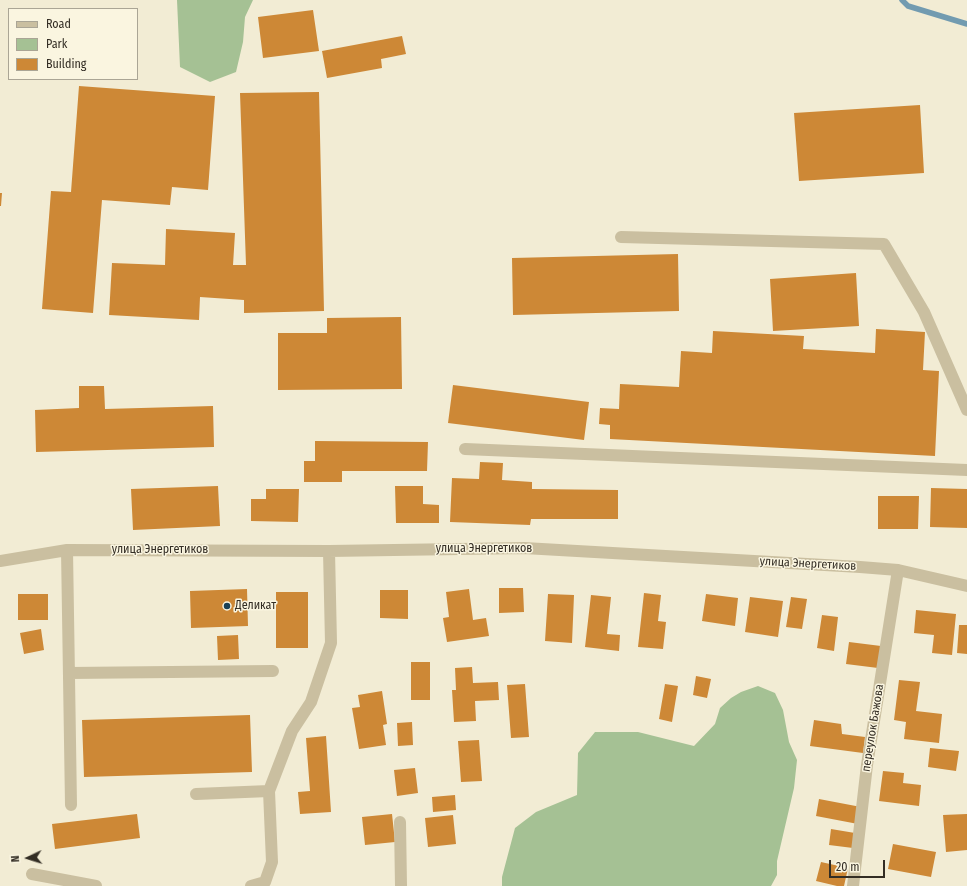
<!DOCTYPE html>
<html>
<head>
<meta charset="utf-8">
<style>
	body { margin:0 }
	#map { position:relative; width:967px; height:886px; overflow:hidden; background:#f2ecd4; font-family:"Fira Sans Condensed",sans-serif }
	canvas { display:block }
	.legend { position:absolute; left:8px; top:8px; width:130px; height:72px; box-sizing:border-box; background:#faf5e0; border:1px solid #aaa595; margin:0; padding:5px 7px; list-style:none; font-size:12px; color:#332d24 }
	.legend li { display:flex; align-items:center; gap:8px; height:20px }
	.legend b { width:20px; border:1px solid #aaa595 }
	.north { position:absolute; left:8px; top:838px; width:40px; height:40px; -webkit-text-stroke:3px #faf5e0; paint-order:stroke; rotate:266deg; font-size:11px; font-weight:700; line-height:16px; text-align:center; color:#332d24 }
	.north::after { content:''; display:block; margin:auto; width:14px; height:18px; background:#332d24; clip-path:polygon(50% 0,100% 100%,50% 72%,0 100%) }
	.scale { position:absolute; left:829px; top:860px; width:56px; height:18px; box-sizing:border-box; border:2px solid #332d24; border-top:0; padding-left:5px; font-size:12px; line-height:14px; white-space:nowrap; color:#332d24; -webkit-text-stroke:3px #faf5e0; paint-order:stroke }
</style>
</head>
<body>
<div id="map">
<canvas width="967" height="886"></canvas>
<ul class="legend">
<li><b style="height:5px;background:#cabfa0"></b>Road</li>
<li><b style="height:11px;background:#a5c194"></b>Park</li>
<li><b style="height:11px;background:#cd8836"></b>Building</li>
</ul>
<div class="north">N</div>
<div class="scale">20 m</div>
</div>
<script>
const ctx = document.querySelector('canvas').getContext('2d');
ctx.lineJoin = 'round';
function fill(path, color) { ctx.fillStyle = color; ctx.fill(path, 'evenodd'); }
const toPath = rows => new Path2D(rows.map(r => 'M' + r).join(''));
function stroke(path, color, width, dash) { ctx.strokeStyle = color; ctx.lineWidth = width; ctx.lineCap = dash ? 'butt' : 'round'; ctx.setLineDash(dash || []); ctx.stroke(path); }
function label(font, color, halo, rows, align = 'center') {
  ctx.font = font + ' "Fira Sans Condensed",sans-serif'; ctx.lineWidth = 3; ctx.setLineDash([]); ctx.textBaseline = 'middle'; ctx.strokeStyle = halo; ctx.fillStyle = color; for (const [text, x, y, turn = 0] of rows) {
    ctx.save(); ctx.translate(x, y); ctx.rotate((+turn || 0) * Math.PI / 180); ctx.textAlign = isNaN(turn) ? turn : align; if (halo) ctx.strokeText(text, 0, 0); ctx.fillText(text, 0, 0); ctx.restore();
  }
}
const green = toPath([
	[177,0,253,0,245,17,243,42,236,72,210,82,180,67],
	[758,686,775,693,783,710,789,742,797,760,794,788,777,861,777,875,771,886,502,886,502,877,515,828,536,812,577,795,578,753,595,732,638,732,694,746,715,724,720,708,731,698,741,692]
]);
const stream = toPath([
	[902,0,908,6,967,24]
]);
const building = toPath([
	[313,10,319,51,263,58,258,17],
	[402,36,406,54,381,59,382,68,327,78,322,51],
	[79,86,215,96,208,190,172,187,170,205,102,200,93,313,42,309,51,191,71,192],
	[319,92,324,311,244,313,244,300,200,297,199,320,109,315,112,263,165,265,166,229,235,233,233,265,246,265,240,93],
	[920,105,924,173,799,181,794,113],
	[0,193,2,193,1,206,0,206],
	[678,254,679,311,513,315,512,258],
	[856,273,859,326,773,331,770,279],
	[401,317,402,389,278,390,278,333,327,333,327,318],
	[876,329,925,332,923,370,939,371,935,456,610,439,610,425,599,424,600,408,619,409,620,384,679,387,681,351,712,353,713,331,804,336,803,349,875,353],
	[453,385,589,402,584,440,448,423],
	[79,386,104,386,105,409,213,406,214,447,36,452,35,410,79,408],
	[315,441,428,442,427,471,342,471,342,482,304,482,304,461,315,461],
	[480,462,503,463,502,480,532,482,532,489,618,490,618,519,531,519,530,525,450,522,452,478,479,479],
	[218,486,220,526,133,530,131,489],
	[395,486,423,486,423,504,439,505,439,523,396,523],
	[931,488,967,489,967,528,930,527],
	[266,489,299,489,298,522,251,521,251,499,266,499],
	[878,496,919,496,918,529,878,529],
	[499,588,523,588,524,612,499,613],
	[247,589,248,626,191,628,190,591],
	[469,589,473,620,486,618,489,636,447,642,443,618,449,617,446,592],
	[380,590,408,590,408,619,380,618],
	[276,592,308,592,308,648,276,648],
	[644,593,661,595,658,621,666,622,663,649,638,647],
	[18,594,48,594,48,620,18,620],
	[548,594,574,595,572,643,545,641],
	[706,594,738,598,735,626,702,621],
	[591,595,611,597,607,634,620,635,619,651,585,647],
	[750,597,783,601,778,637,745,632],
	[791,597,807,599,802,629,786,627],
	[916,610,956,614,952,655,932,653,934,635,914,633],
	[822,615,838,617,834,651,817,648],
	[959,625,967,625,967,654,957,653],
	[41,629,44,650,24,654,20,633],
	[238,635,239,659,218,660,217,636],
	[849,642,881,646,878,668,846,664],
	[411,662,430,662,430,700,411,700],
	[472,667,473,683,498,682,499,700,475,701,476,721,454,722,452,690,456,690,455,668],
	[696,676,711,679,707,698,693,695],
	[899,680,920,682,916,711,942,714,939,743,904,739,906,722,894,720],
	[525,684,529,737,511,738,507,685],
	[665,684,678,686,672,722,659,719],
	[382,691,387,724,383,725,386,745,359,749,352,708,360,707,358,695],
	[250,715,252,772,84,777,82,720],
	[814,720,841,724,842,734,865,737,863,753,810,746],
	[412,722,413,745,398,746,397,723],
	[326,736,331,812,300,814,298,792,310,791,306,738],
	[479,740,482,781,461,782,458,741],
	[930,748,959,751,956,771,928,767],
	[415,768,418,793,397,796,394,770],
	[883,771,904,773,903,783,921,785,919,806,879,801],
	[455,795,456,810,433,812,432,797],
	[819,799,861,807,858,824,816,816],
	[137,814,140,838,55,849,52,824],
	[392,814,395,842,365,845,362,817],
	[967,814,967,850,946,852,943,815],
	[453,815,456,844,428,847,425,818],
	[831,829,855,833,853,848,829,845],
	[893,844,936,852,931,877,888,869],
	[821,862,848,868,844,886,837,886,816,881]
]);
const minor = toPath([
	[621,237,884,244,924,312,967,410],
	[465,449,967,470],
	[67,550,71,805],
	[0,561,67,550,329,551,524,548,860,567,898,570,967,586],
	[69,673,273,671],
	[196,794,269,791,292,731,311,702,331,643,329,551],
	[400,822,401,886],
	[32,874,96,886],
	[251,886,265,882,272,862,269,791],
	[853,886,867,765,898,570]
]);
const markers = [
	[227,606,4,"#184056"]
];
const streetNames = [
	["улица Энергетиков",484,549],
	["улица Энергетиков",160,550],
	["улица Энергетиков",808,564,3],
	["переулок Бажова",873,728,-81]
];
const poiNames = [
	["Деликат",235,606]
];
fill(green, '#a5c194');
stroke(stream, '#729bb0', 5.5);
fill(building, '#cd8836');
stroke(minor, '#cabfa0', 12);
for (const [x, y, r, color] of markers) { const dot = new Path2D(); dot.arc(x, y, r, 0, 2 * Math.PI); ctx.fillStyle = color; ctx.fill(dot); stroke(dot, '#faf5e0', 1.5); }
label('12px', '#332d24', '#faf5e0', streetNames);
label('12px', '#332d24', '#faf5e0', poiNames, 'left');
</script>
</body>
</html>
